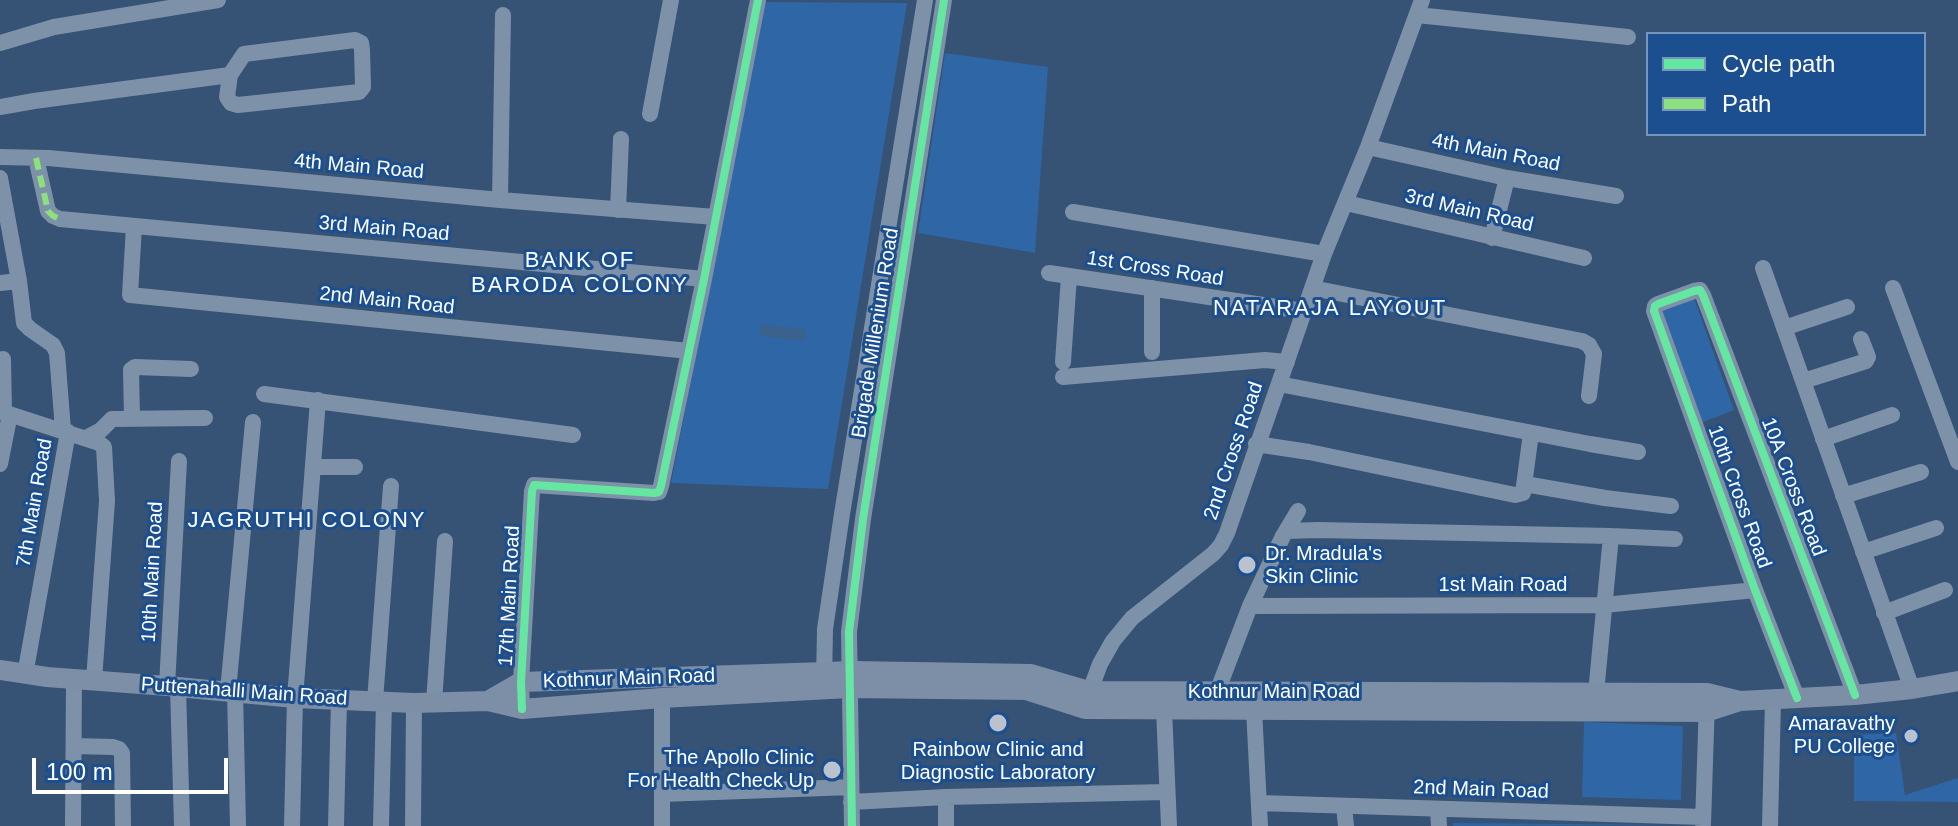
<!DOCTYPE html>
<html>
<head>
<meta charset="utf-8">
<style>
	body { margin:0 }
	#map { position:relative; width:1958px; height:826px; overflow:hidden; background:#365274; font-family:Helvetica,sans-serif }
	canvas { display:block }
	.legend { position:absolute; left:1646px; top:32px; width:280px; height:104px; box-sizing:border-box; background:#1b4f8f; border:2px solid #7695bc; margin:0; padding:10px 14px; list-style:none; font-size:24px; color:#fff }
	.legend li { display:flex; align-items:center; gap:16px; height:40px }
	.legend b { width:40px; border:2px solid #7695bc }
	.scale { position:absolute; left:32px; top:758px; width:196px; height:36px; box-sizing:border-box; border:4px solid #fff; border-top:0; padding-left:10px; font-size:24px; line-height:28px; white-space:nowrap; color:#fff; -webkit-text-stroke:6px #1b4f8f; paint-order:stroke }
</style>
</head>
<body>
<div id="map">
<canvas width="1958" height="826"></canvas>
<ul class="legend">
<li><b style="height:10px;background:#66e7a1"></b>Cycle path</li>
<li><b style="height:10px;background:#8de07e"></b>Path</li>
</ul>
<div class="scale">100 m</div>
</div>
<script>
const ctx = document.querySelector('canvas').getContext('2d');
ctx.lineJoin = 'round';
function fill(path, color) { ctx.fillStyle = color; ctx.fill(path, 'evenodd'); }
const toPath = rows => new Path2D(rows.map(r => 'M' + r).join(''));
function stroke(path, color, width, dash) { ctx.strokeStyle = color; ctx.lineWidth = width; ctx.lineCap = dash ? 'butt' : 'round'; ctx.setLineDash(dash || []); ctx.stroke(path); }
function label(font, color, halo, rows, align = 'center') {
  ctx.font = font + ' Helvetica,sans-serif'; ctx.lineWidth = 6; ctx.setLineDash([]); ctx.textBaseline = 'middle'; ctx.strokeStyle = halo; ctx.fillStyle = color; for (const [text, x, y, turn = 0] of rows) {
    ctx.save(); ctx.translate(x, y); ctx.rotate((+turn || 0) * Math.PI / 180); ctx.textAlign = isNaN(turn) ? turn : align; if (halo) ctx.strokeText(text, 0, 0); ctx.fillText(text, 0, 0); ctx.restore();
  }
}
const green = toPath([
	[765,2,907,3,828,489,671,483],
	[945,53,1048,67,1035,253,918,233],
	[1694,298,1734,410,1698,424,1662,309],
	[1584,722,1683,726,1681,800,1582,797],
	[1896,733,1905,795,1958,778,1958,802,1854,801,1854,735],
	[1453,823,1683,825,1453,826]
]);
const water = toPath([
	[762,324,806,330,804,341,760,336]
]);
const minor = toPath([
	[1417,15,1628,37],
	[355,40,361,43,362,50,363,87,359,92,238,105,231,103,227,97,230,75,244,54,355,40],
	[0,43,54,27,218,0],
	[0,107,34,101,230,75],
	[650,114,671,0],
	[1368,147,1507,178,1616,196],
	[0,157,48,158,500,200,715,217],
	[36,158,48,211,53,216,60,219,704,279],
	[0,178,19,281,24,323,30,329,53,345,57,353,63,430],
	[500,200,503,15],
	[1346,203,1584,258],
	[618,210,621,139],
	[1073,212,1324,254],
	[134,226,130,295,689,351],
	[1492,238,1507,178],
	[1763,268,1912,689],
	[1049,273,1303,311],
	[0,283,19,281],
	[1312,288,1582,341,1589,345,1594,354,1589,396],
	[1893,288,1958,462],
	[1784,328,1847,307],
	[1152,352,1152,288],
	[3,359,4,412],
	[1063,362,1069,276],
	[1063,377,1265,360,1287,362],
	[1803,381,1866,361,1868,357,1861,339],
	[1279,384,1590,444,1638,452],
	[264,394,573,435],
	[0,411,99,443,104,447,107,501,94,680],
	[132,418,131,370,135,367,191,369],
	[86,438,101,430,112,419,205,418],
	[1823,439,1892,415],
	[1256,444,1309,452,1515,495,1523,493,1531,433],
	[0,464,10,414],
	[313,467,355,467],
	[1525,484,1605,498,1671,506],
	[1843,496,1921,472],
	[1286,531,1318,530,1611,536,1675,539],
	[1863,552,1936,528],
	[1250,606,1604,605,1755,590],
	[1884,613,1945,590],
	[25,675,68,432],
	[824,682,825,629,842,514,925,0],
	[167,686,179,461],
	[178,687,182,826],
	[228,691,253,422],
	[235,691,238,826],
	[1596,693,1611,536],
	[1797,698,1755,590,1654,311,1655,306,1658,304,1694,291,1700,290,1703,295,1855,695],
	[1087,699,1100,664,1113,641,1132,618,1213,554,1221,545,1227,533,1324,254,1368,147,1422,0],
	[1217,700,1217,692,1250,606,1283,536,1298,511],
	[375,701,391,486],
	[434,703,445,541],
	[522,709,521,682,532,491,534,485,654,493,659,492,661,486,704,279,758,0],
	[1164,709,1169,826],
	[1254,709,1260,826],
	[74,746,113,747,119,749,122,753,123,826],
	[662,794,851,787],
	[946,797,946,826],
	[851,802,946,797,1166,792],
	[1259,803,1703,817],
	[1344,806,1346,826],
	[1438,809,1439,826],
	[1703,824,1707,700],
	[73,826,74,679],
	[292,826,295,698,318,400],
	[336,826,339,700],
	[381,826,384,702],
	[413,826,414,703],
	[662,826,662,698],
	[852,826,849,632,863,519,944,0],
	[1770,826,1773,700]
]);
const major = toPath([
	[0,670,47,677,167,686,295,698,414,703,488,701,522,709,662,698,849,688,1026,690,1085,709,1706,712,1740,701,1855,695,1912,689,1958,681],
	[488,701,521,682,855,671,1031,674,1089,691,1707,693,1740,701]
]);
const quiet = toPath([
	[36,158,48,211,53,216,60,219]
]);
const cycleway = toPath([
	[1797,698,1755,590,1654,311,1655,306,1658,304,1694,291,1700,290,1703,295,1855,695],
	[522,709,521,682,532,491,534,485,654,493,659,492,661,486,704,279,758,0],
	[852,826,849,632,863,519,944,0]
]);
const markers = [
	[1247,565,10,"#b9c2ce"],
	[998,723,10,"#b9c2ce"],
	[1911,736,8,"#b9c2ce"],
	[832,770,10,"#b9c2ce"]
];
const streetNames = [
	["4th Main Road",1496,153,11],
	["4th Main Road",359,167,5],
	["3rd Main Road",1469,211,13],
	["3rd Main Road",384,229,5],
	["1st Cross Road",1155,269,9],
	["2nd Main Road",387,301,6],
	["Brigade Millenium Road",876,333,-81],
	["2nd Cross Road",1234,451,-71],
	["10A Cross Road",1793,487,69],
	["10th Cross Road",1739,497,70],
	["7th Main Road",35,503,-80],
	["10th Main Road",153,572,-87],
	["1st Main Road",1503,585],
	["17th Main Road",510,596,-87],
	["Kothnur Main Road",629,679,-2],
	["Puttenahalli Main Road",244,692,4],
	["Kothnur Main Road",1274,692],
	["2nd Main Road",1481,790,2]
];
const poiNames = [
	["Dr. Mradula's",1265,554,"left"],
	["Skin Clinic",1265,577,"left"],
	["Amaravathy",1895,724],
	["PU College",1895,747],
	["Rainbow Clinic and",998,750,"center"],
	["Diagnostic Laboratory",998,773,"center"],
	["The Apollo Clinic",814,758],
	["For Health Check Up",814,781]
];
const neighbourhoodNames = [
	["BANK OF",580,261],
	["BARODA COLONY",580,286],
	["NATARAJA LAYOUT",1330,309],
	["JAGRUTHI COLONY",307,521]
];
fill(green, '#2f66a5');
fill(water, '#3b618d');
stroke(minor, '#7d92a8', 16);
stroke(major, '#7d8ea7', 20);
stroke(quiet, '#8de07e', 6, [12, 6]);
stroke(cycleway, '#66e7a1', 8);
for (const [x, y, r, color] of markers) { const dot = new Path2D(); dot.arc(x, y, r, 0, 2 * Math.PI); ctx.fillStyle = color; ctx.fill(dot); stroke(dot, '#1b4f8f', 3); }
label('20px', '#fff', '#1b4f8f', streetNames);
label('20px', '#fff', '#1b4f8f', poiNames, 'right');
ctx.letterSpacing = '2px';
label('22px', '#fff', '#1b4f8f', neighbourhoodNames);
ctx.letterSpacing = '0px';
</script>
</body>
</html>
